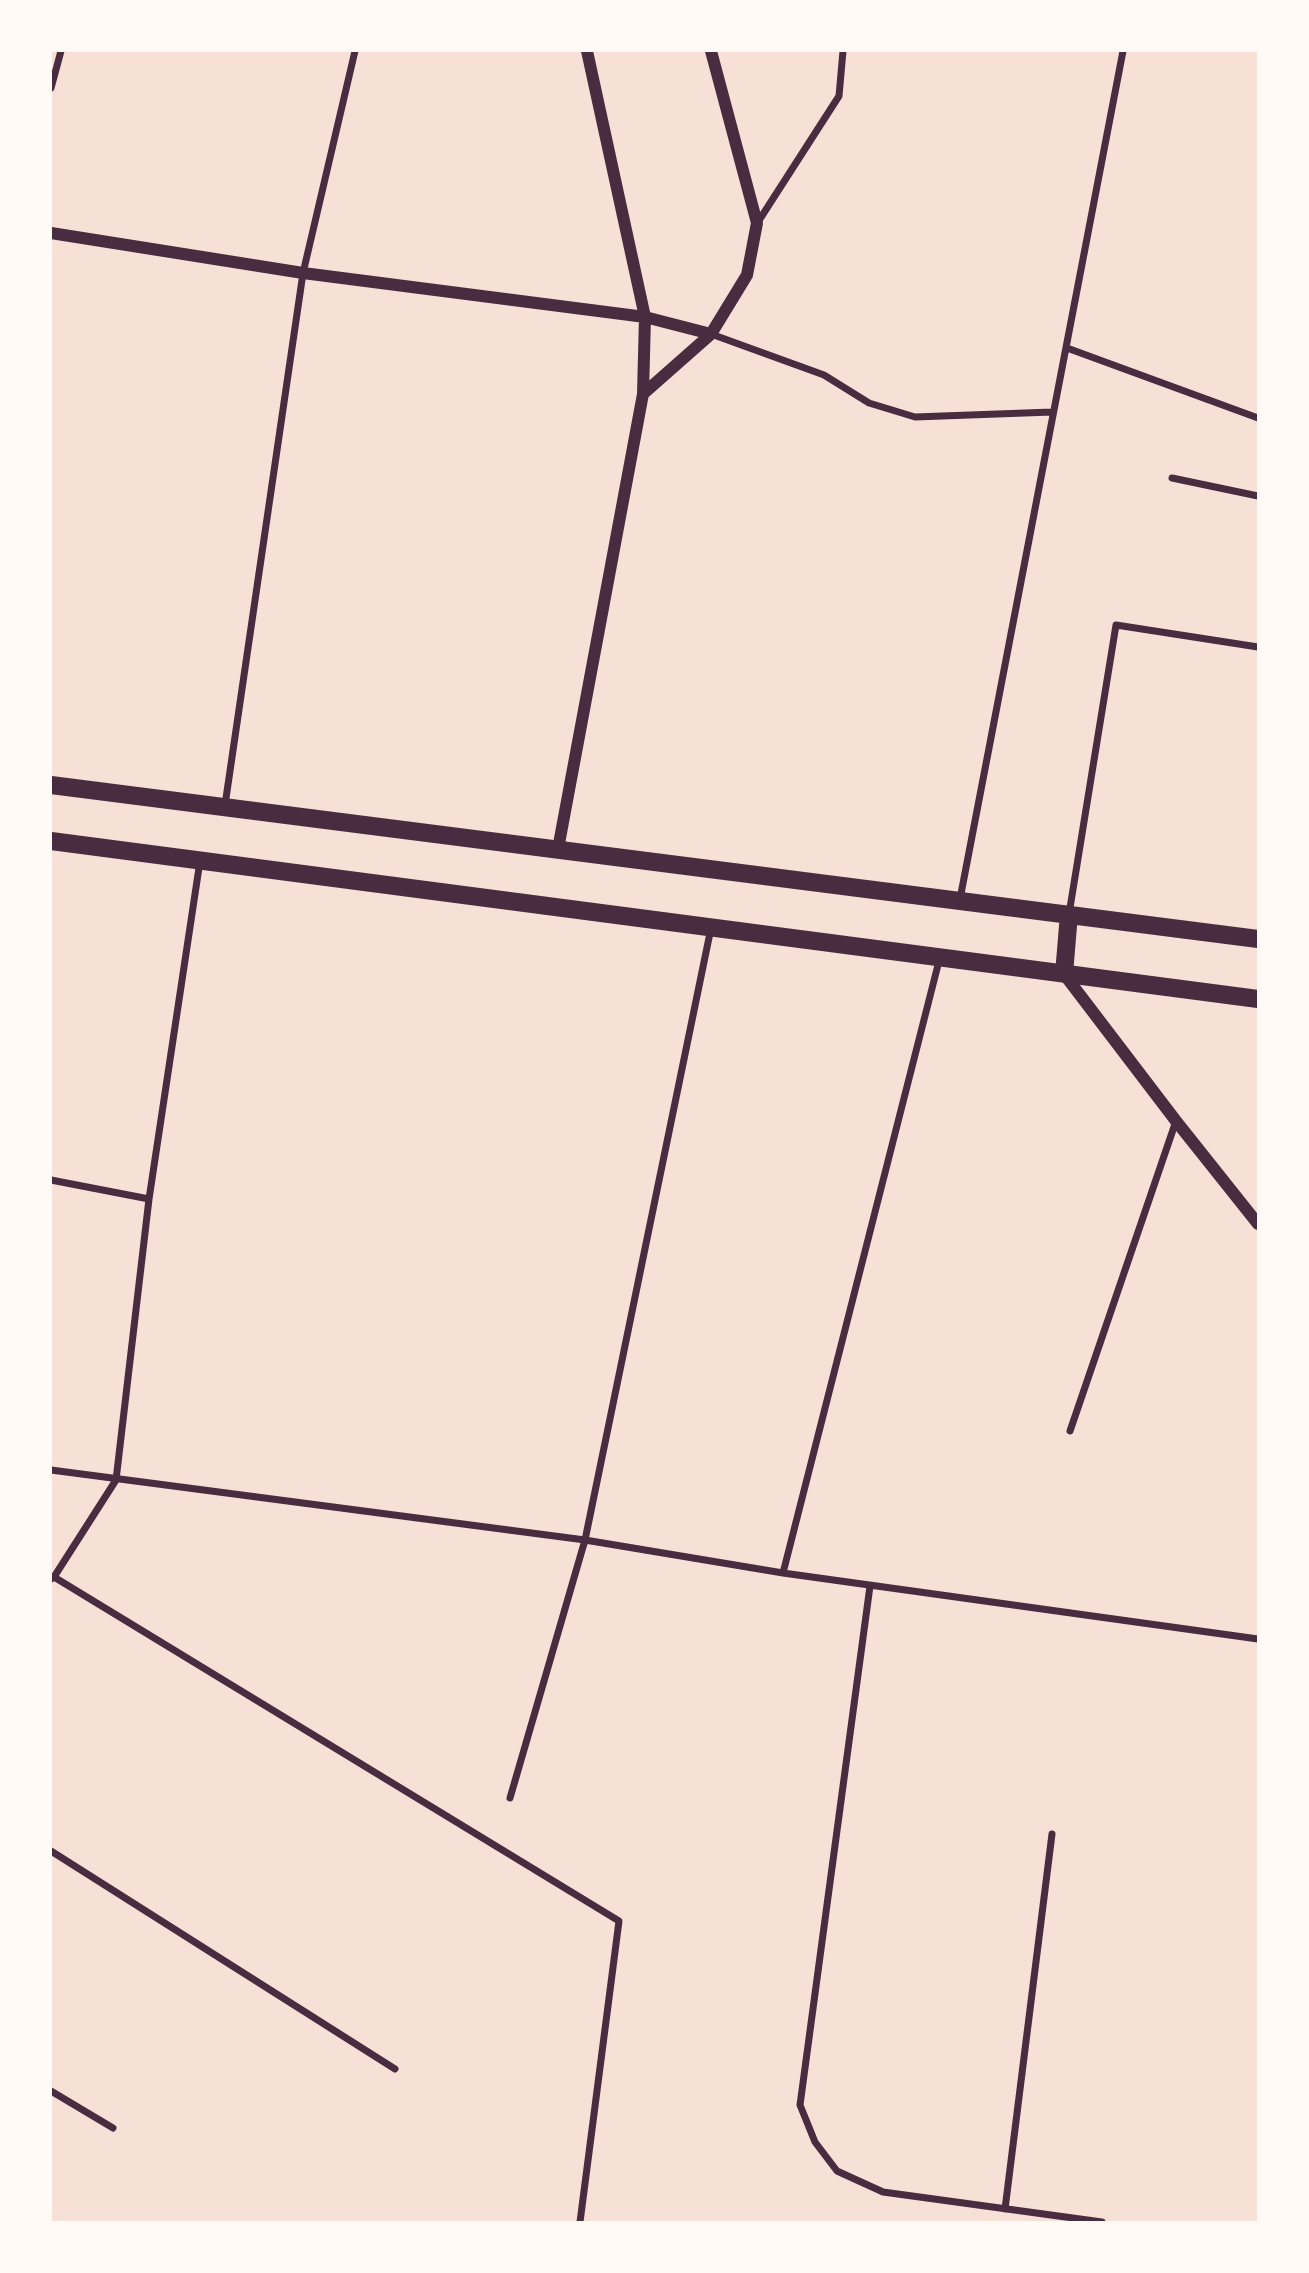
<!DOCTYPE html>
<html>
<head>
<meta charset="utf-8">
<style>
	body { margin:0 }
	#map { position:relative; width:1309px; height:2273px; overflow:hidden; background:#f7e1d7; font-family:Inter,sans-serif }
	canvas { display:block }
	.frame { position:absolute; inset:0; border:52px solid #fffaf5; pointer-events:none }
</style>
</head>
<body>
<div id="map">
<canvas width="1309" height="2273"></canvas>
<div class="frame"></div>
</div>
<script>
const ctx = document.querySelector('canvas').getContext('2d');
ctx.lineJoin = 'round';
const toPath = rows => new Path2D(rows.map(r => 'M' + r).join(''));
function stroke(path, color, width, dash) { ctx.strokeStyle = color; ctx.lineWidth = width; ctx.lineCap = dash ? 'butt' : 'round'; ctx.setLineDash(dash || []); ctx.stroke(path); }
const minor = toPath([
	[51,88,61,51],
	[758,222,839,96,843,51],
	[711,334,824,375,869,403,915,417,1052,412],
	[1067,348,1258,418],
	[1172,478,1258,496],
	[225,805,303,273,355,51],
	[960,899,1123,51],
	[1069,914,1116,625,1258,647],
	[51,1180,149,1199],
	[1070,1431,1176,1121],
	[51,1470,585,1540,783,1573,1258,1639],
	[783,1573,940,957],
	[54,1577,619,1921,580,2222],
	[51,1579,54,1577,116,1480,149,1199,200,861],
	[870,1586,800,2105,815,2142,837,2171,883,2192,1102,2222],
	[510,1798,585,1540,711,928],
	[51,1851,395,2069],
	[51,2091,113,2128],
	[1005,2209,1052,1834]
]);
const tertiary = toPath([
	[51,233,303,273,645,317,711,334],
	[643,394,711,334,747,275,757,223,711,51],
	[558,849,643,394,645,317,587,51],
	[1064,974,1176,1121,1258,1224]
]);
const primary = toPath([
	[51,785,1258,939],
	[51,841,1258,999],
	[1064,974,1069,914]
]);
stroke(minor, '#4a2c40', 7);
stroke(tertiary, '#4a2c40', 12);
stroke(primary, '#4a2c40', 18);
</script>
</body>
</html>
